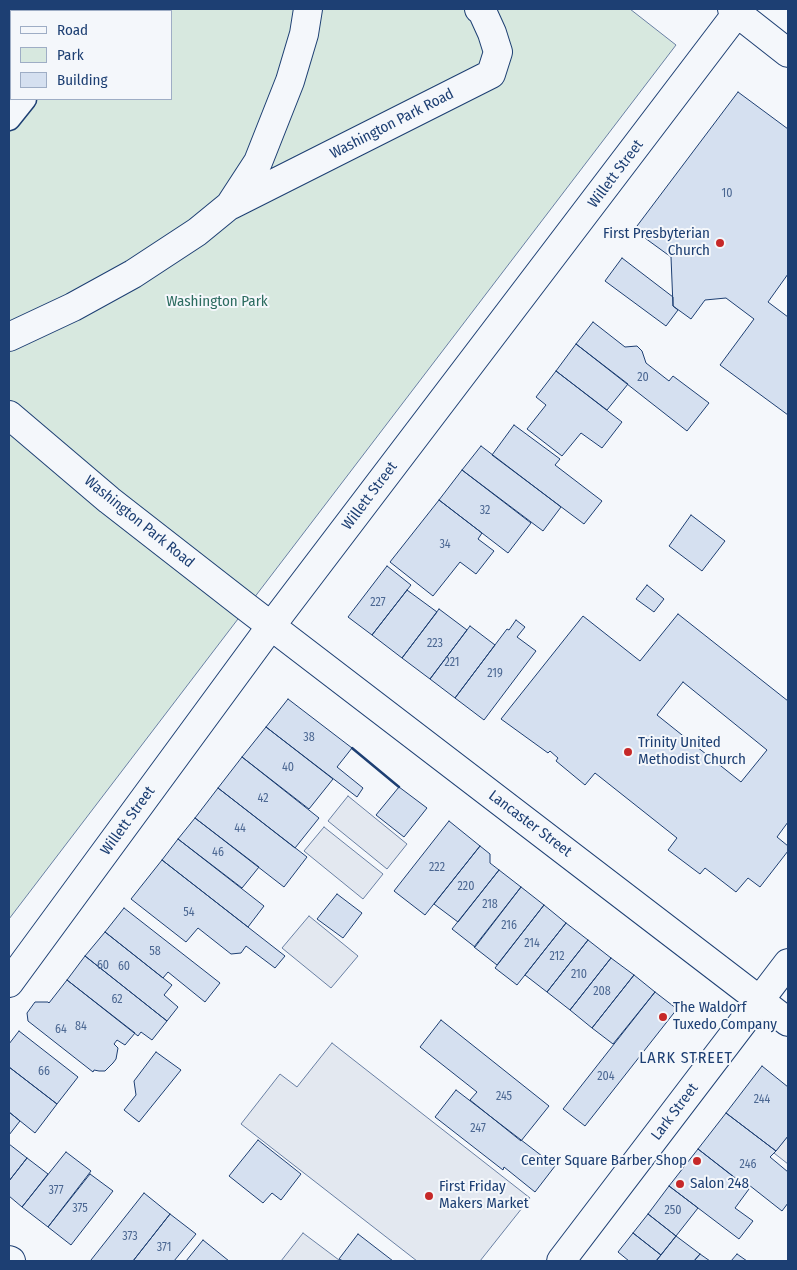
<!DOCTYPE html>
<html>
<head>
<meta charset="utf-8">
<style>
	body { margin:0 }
	#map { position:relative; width:797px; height:1270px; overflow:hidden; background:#f4f7fb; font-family:"Fira Sans Condensed",sans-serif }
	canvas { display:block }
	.frame { position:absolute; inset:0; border:10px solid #1d3f73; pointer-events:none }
	.legend { position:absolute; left:10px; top:10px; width:162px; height:90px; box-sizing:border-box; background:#f4f7fb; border:1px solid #9eadc5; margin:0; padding:6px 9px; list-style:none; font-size:15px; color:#1d3f73 }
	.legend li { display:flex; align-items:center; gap:10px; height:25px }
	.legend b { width:25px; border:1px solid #9eadc5 }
</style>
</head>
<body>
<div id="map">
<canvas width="797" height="1270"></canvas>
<div class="frame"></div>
<ul class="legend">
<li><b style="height:6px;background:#f4f7fb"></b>Road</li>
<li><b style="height:14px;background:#d7e8df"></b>Park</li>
<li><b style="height:14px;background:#d5e0f0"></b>Building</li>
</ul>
</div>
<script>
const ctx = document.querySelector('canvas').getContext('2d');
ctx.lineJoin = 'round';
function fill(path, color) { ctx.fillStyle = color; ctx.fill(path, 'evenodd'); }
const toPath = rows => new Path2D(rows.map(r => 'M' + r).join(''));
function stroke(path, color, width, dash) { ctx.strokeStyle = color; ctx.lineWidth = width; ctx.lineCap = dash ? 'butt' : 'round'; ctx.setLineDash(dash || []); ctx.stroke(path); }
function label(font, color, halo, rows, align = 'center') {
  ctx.font = font + ' "Fira Sans Condensed",sans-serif'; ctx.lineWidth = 4; ctx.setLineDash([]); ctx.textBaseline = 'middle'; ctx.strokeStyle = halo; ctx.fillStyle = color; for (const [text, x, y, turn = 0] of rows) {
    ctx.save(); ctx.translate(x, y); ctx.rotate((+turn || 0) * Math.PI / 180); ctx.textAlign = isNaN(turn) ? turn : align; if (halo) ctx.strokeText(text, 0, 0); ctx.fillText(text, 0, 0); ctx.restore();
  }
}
const green = toPath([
	[9,9,630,9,676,45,9,919,9,9],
	[11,11,171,11,171,99,11,99,11,11]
]);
const parking = toPath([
	[348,796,407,844,387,869,328,821,348,796],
	[324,827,383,874,363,899,304,851,324,827],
	[309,916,358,956,331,988,282,948,309,916],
	[332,1043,530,1198,480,1261,417,1261,241,1124,280,1074,297,1087,332,1043],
	[788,1136,788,1164,774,1153,788,1136],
	[303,1233,339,1260,341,1261,281,1261,303,1233]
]);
const building = toPath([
	[738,92,788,129,788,274,768,302,788,317,788,415,720,365,754,319,726,298,705,300,691,319,673,306,671,257,634,230,738,92],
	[622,258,673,297,673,306,678,310,666,326,605,281,622,258],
	[593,322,625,347,637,346,642,351,646,363,669,381,673,376,709,403,687,431,576,344,593,322],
	[576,344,628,384,607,410,556,371,576,344],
	[556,371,622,422,602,448,581,433,562,456,527,429,546,405,536,397,556,371],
	[514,425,560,459,555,465,602,501,584,524,492,455,514,425],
	[481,446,561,507,543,531,462,470,481,446],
	[462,470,531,523,508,553,439,500,462,470],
	[439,500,482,533,478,539,494,551,476,574,460,562,433,596,390,562,439,500],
	[691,515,725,541,702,571,669,546,691,515],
	[387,566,411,585,372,635,348,617,387,566],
	[647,585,664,599,654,612,636,599,647,585],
	[407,590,437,612,402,658,372,635,407,590],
	[439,609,467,630,430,679,402,658,439,609],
	[678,614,788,701,788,822,777,837,788,846,788,851,760,887,748,878,736,892,705,868,700,874,668,850,677,838,595,773,585,785,556,761,558,758,550,751,548,753,501,719,583,616,640,661,678,614],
	[683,682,767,750,741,782,657,715,683,682],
	[516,620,525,627,517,637,536,651,484,720,455,698,507,629,509,630,516,620],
	[470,626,495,645,455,698,430,679,470,626],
	[288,699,352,748,337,767,363,788,357,797,266,727,288,699],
	[266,727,333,779,309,809,242,757,266,727],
	[242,757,319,818,295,848,218,788,242,757],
	[399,787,427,808,404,837,376,815,399,787],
	[218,788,307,857,284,887,195,818,218,788],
	[195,818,259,867,242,888,178,839,195,818],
	[449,821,480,846,425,915,394,891,449,821],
	[178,839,264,906,248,927,162,860,178,839],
	[480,846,490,854,490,863,499,870,458,922,434,904,480,846],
	[162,860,285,956,275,968,246,946,241,953,231,954,198,928,186,942,131,899,162,860],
	[499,870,521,887,475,947,452,929,499,870],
	[521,887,544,905,497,965,474,947,521,887],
	[337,894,362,913,343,938,317,919,337,894],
	[544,905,566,923,517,985,495,968,544,905],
	[124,908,220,983,205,1002,168,972,163,978,105,932,124,908],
	[566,923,588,940,547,992,525,975,566,923],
	[105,932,172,985,164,995,178,1007,167,1021,85,956,105,932],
	[588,940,611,958,570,1010,547,992,588,940],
	[85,956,167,1021,152,1040,141,1032,138,1036,67,980,85,956],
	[611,958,634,975,592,1028,570,1010,611,958],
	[634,975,655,992,613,1044,592,1028,634,975],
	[67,980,135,1033,125,1045,117,1040,114,1044,118,1048,116,1059,113,1063,105,1071,99,1071,94,1070,93,1072,28,1021,27,1013,35,1002,48,1002,49,1003,67,980],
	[655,992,677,1009,585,1126,563,1109,655,992],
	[441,1020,549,1106,521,1141,470,1100,477,1092,420,1047,441,1020],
	[19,1031,78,1077,57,1104,9,1067,9,1044,19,1031],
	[156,1052,181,1070,139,1122,124,1110,136,1095,134,1081,156,1052],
	[762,1066,788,1087,788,1136,776,1151,726,1113,762,1066],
	[9,1067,57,1104,35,1133,9,1112,9,1067],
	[456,1090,555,1166,535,1192,504,1167,503,1170,435,1117,456,1090],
	[9,1112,20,1121,9,1135,9,1112],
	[726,1113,776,1151,770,1157,788,1172,788,1203,782,1211,749,1185,747,1187,698,1149,726,1113],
	[258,1140,301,1174,281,1200,272,1193,263,1203,229,1176,258,1140],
	[9,1144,27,1158,9,1181,9,1144],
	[698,1149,749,1189,735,1208,753,1221,739,1239,669,1186,698,1149],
	[66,1152,91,1171,48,1227,22,1207,66,1152],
	[27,1158,48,1174,22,1207,9,1196,9,1181,27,1158],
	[90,1174,113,1191,71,1245,48,1227,90,1174],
	[669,1186,698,1208,676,1236,648,1214,669,1186],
	[144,1193,170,1214,133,1261,92,1261,91,1260,144,1193],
	[170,1214,196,1234,174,1261,133,1261,170,1214],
	[648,1214,676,1236,661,1255,633,1233,648,1214],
	[633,1233,661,1255,656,1261,629,1261,618,1252,633,1233],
	[358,1234,393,1261,343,1261,339,1259,358,1234],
	[676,1236,700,1254,694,1261,656,1261,676,1236],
	[203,1240,229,1261,186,1261,203,1240],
	[700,1254,710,1261,694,1261,700,1254],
	[737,1254,747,1261,731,1261,737,1254]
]);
const pedestrian = toPath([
	[94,11,96,9],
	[9,119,25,99]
]);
const minor = toPath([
	[732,9,788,53],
	[231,205,491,74,498,52,492,33,482,11,479,9],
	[9,337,73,307,133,274,197,232,230,205,258,162,290,81,304,34,308,9],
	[9,415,109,500,245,606,788,1022],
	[9,983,271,626,737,13],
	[9,1260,11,1261]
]);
const primary = toPath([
	[561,1261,788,963]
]);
const wall = toPath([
	[352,748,399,787]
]);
const markers = [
	[720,243,5,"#c62828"],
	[628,752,5,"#c62828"],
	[663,1017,5,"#c62828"],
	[697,1161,5,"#c62828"],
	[680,1184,5,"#c62828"],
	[429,1196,5,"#c62828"]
];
const numberNames = [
	["10",727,194],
	["20",643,378],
	["32",485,511],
	["34",445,545],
	["227",378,603],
	["223",435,644],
	["221",452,663],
	["219",495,674],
	["38",309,738],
	["40",288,768],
	["42",263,799],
	["44",240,829],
	["46",218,853],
	["222",437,868],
	["220",466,887],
	["218",490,905],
	["54",189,913],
	["216",509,926],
	["214",532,944],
	["58",155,952],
	["212",557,957],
	["60",103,966],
	["60",124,967],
	["210",579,975],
	["208",602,992],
	["62",117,1000],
	["84",81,1027],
	["64",61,1030],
	["66",44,1072],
	["204",606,1077],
	["245",504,1097],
	["244",762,1100],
	["247",478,1129],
	["246",748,1165],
	["377",56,1191],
	["375",80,1209],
	["250",673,1211],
	["373",130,1237],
	["371",164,1248]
];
const streetNames = [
	["Washington Park Road",392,124,-27],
	["Willett Street",616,174,-53],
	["Willett Street",370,496,-53],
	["Washington Park Road",139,522,39],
	["Willett Street",128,821,-54],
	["Lancaster Street",530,824,37],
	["Lark Street",675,1112,-53]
];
const poiNames = [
	["First Presbyterian",710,234,"right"],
	["Church",710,251,"right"],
	["Trinity United",638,743],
	["Methodist Church",638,760],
	["The Waldorf",673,1008],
	["Tuxedo Company",673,1025],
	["Center Square Barber Shop",687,1161,"right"],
	["Salon 248",690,1184],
	["First Friday",439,1187],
	["Makers Market",439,1204]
];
const parkNames = [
	["Washington Park",217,302]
];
const neighbourhoodNames = [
	["LARK STREET",686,1059]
];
fill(green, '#d7e8df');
stroke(green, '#687fa3', 1);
fill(parking, '#e3e8f0');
stroke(parking, '#687fa3', 1);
fill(building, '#d5e0f0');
stroke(building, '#1d3f73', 1);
stroke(pedestrian, '#1d3f73', 25);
stroke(minor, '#1d3f73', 30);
stroke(primary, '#1d3f73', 30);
stroke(pedestrian, '#f4f7fb', 22);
stroke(minor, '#f4f7fb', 28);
stroke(primary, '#f4f7fb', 28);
stroke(wall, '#1d3f73', 2.5);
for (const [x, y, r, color] of markers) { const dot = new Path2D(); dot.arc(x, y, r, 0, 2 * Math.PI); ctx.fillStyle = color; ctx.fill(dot); stroke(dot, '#f4f7fb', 2); }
label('12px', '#4b6792', null, numberNames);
label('15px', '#1d3f73', '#f4f7fb', streetNames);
label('15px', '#1d3f73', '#f4f7fb', poiNames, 'left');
label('15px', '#2c6c60', '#f4f7fb', parkNames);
ctx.letterSpacing = '1px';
label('16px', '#1d3f73', '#f4f7fb', neighbourhoodNames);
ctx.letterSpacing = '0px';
</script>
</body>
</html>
